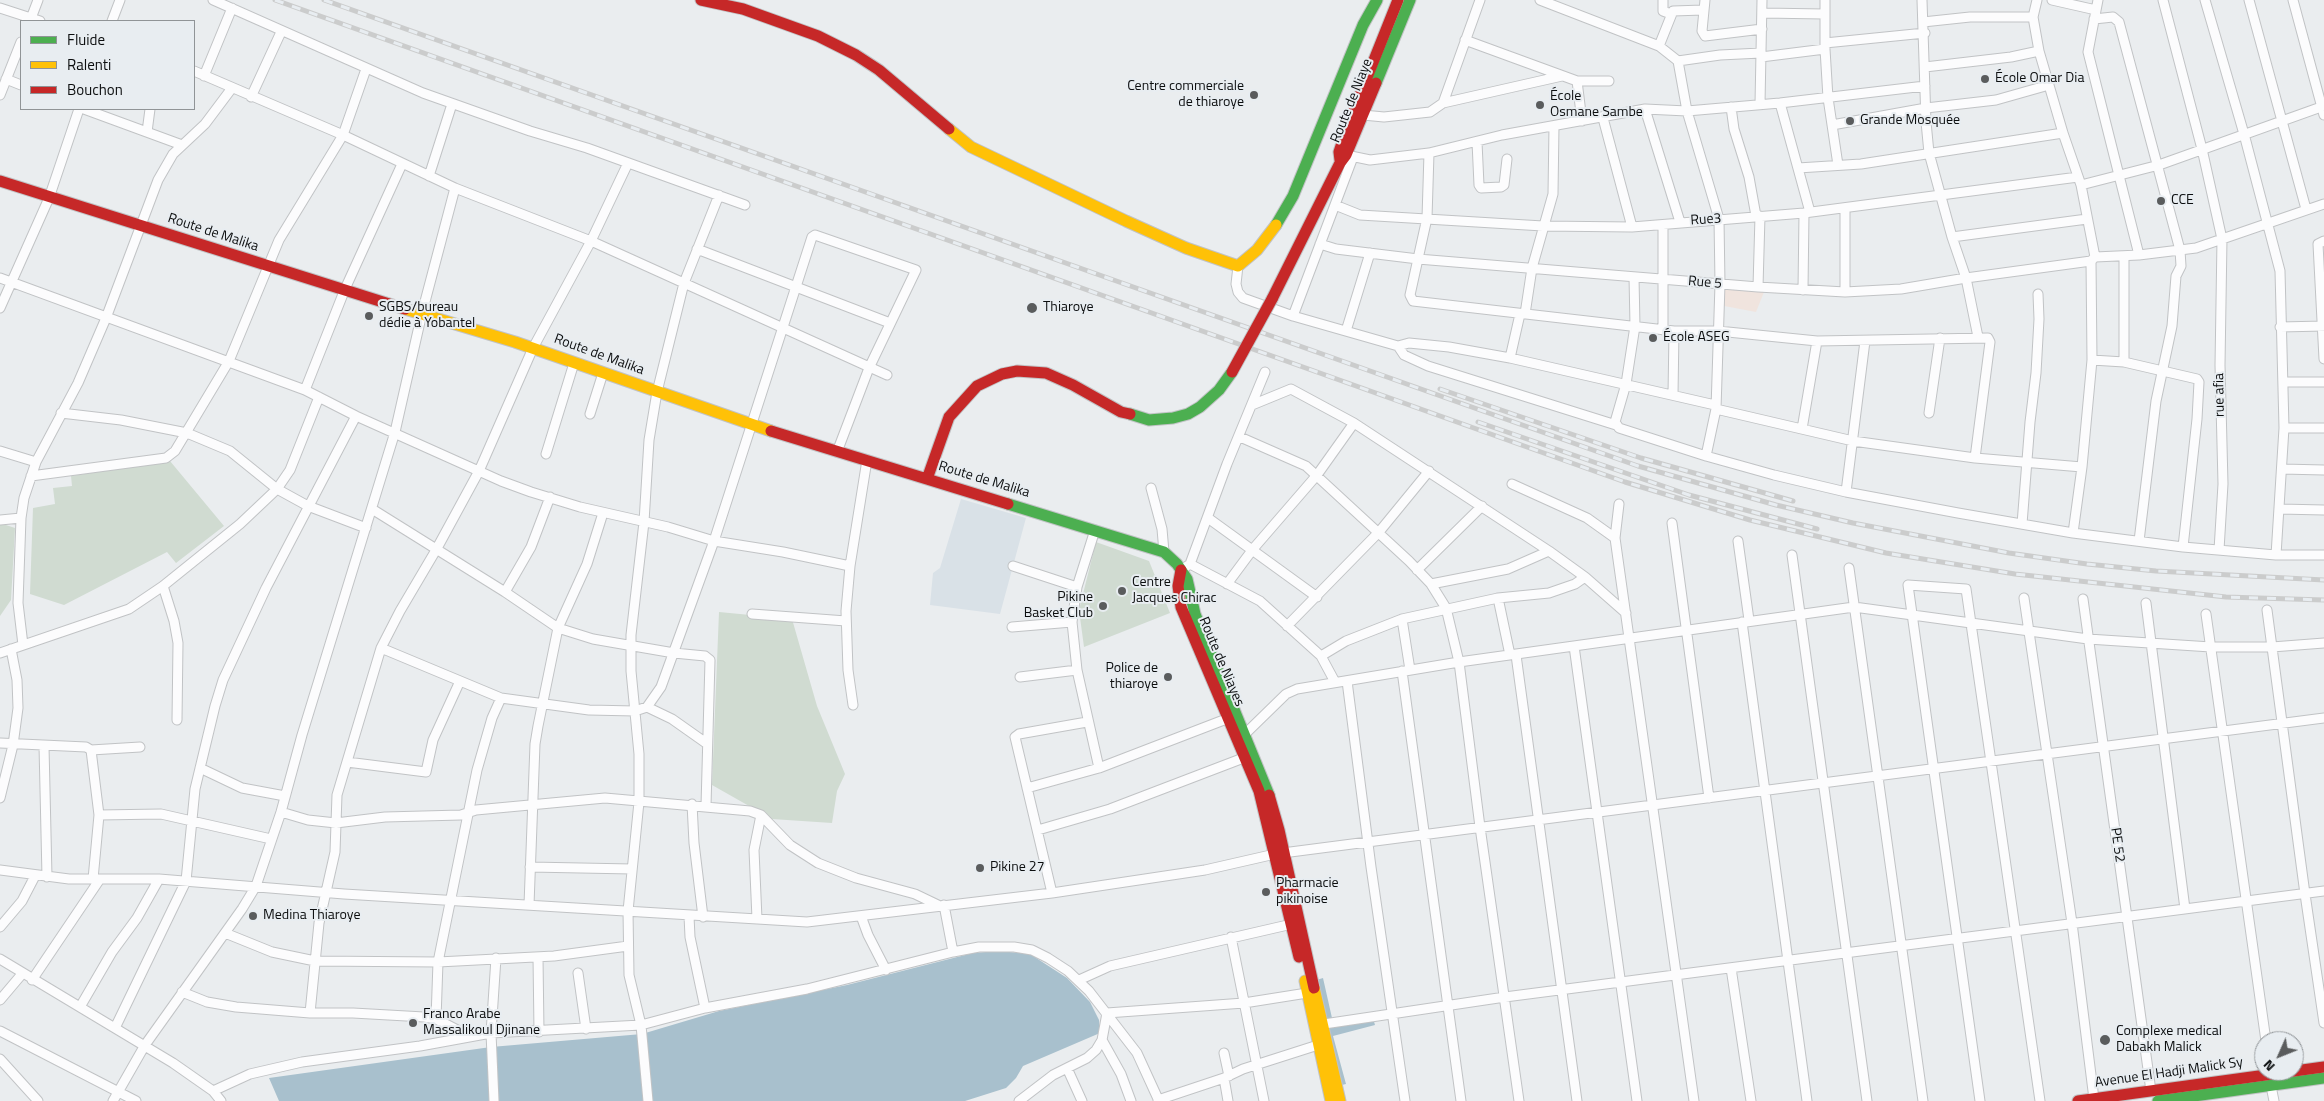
<!DOCTYPE html>
<html>
<head>
<meta charset="utf-8">
<style>
	body { margin:0 }
	#map { position:relative; width:2324px; height:1101px; overflow:hidden; background:#eaedef; font-family:"Titillium Web",sans-serif }
	canvas { display:block }
	.legend { position:absolute; left:20px; top:20px; width:175px; height:90px; box-sizing:border-box; background:#e8edf1; border:1px solid #909497; margin:0; padding:6px 9px; list-style:none; font-size:15px; color:#0c0e0f }
	.legend li { display:flex; align-items:center; gap:10px; height:25px }
	.legend b { width:25px; border:1px solid #909497 }
	.north { position:absolute; left:2254px; top:1031px; width:50px; height:50px; box-sizing:border-box; background:#e8edf1; border:1px solid #909497; border-radius:50%; rotate:226deg; font-size:14px; font-weight:700; line-height:20px; text-align:center; color:#0c0e0f }
	.north::after { content:''; display:block; margin:auto; width:18px; height:22px; background:#5a5c5d; clip-path:polygon(50% 0,100% 100%,50% 72%,0 100%) }
</style>
</head>
<body>
<div id="map">
<canvas width="2324" height="1101"></canvas>
<ul class="legend">
<li><b style="height:6px;background:#4caf50"></b>Fluide</li>
<li><b style="height:6px;background:#ffc107"></b>Ralenti</li>
<li><b style="height:6px;background:#c62828"></b>Bouchon</li>
</ul>
<div class="north">N</div>
</div>
<script>
const ctx = document.querySelector('canvas').getContext('2d');
ctx.lineJoin = 'round';
function fill(path, color) { ctx.fillStyle = color; ctx.fill(path, 'evenodd'); }
const toPath = rows => new Path2D(rows.map(r => 'M' + r).join(''));
function stroke(path, color, width, dash) { ctx.strokeStyle = color; ctx.lineWidth = width; ctx.lineCap = dash ? 'butt' : 'round'; ctx.setLineDash(dash || []); ctx.stroke(path); }
function label(font, color, halo, rows, align = 'center') {
  ctx.font = font + ' "Titillium Web",sans-serif'; ctx.lineWidth = 4; ctx.setLineDash([]); ctx.textBaseline = 'middle'; ctx.strokeStyle = halo; ctx.fillStyle = color; for (const [text, x, y, turn = 0] of rows) {
    ctx.save(); ctx.translate(x, y); ctx.rotate((+turn || 0) * Math.PI / 180); ctx.textAlign = isNaN(turn) ? turn : align; if (halo) ctx.strokeText(text, 0, 0); ctx.fillText(text, 0, 0); ctx.restore();
  }
}
const commercial = toPath([
	[1722,288,1764,292,1756,312,1719,305]
]);
const built = toPath([
	[961,499,1026,518,1000,614,930,605,933,573,940,568]
]);
const green = toPath([
	[170,461,224,526,176,563,167,552,64,605,30,594,33,508,55,504,53,488,72,486,71,476],
	[0,523,15,528,11,600,0,616],
	[1096,542,1149,561,1170,613,1084,647,1079,610],
	[719,612,792,619,817,706,845,774,837,791,832,823,772,819,712,785]
]);
const water = toPath([
	[999,951,1030,954,1067,978,1090,1002,1099,1020,1100,1033,1023,1066,1016,1078,1006,1088,965,1101,279,1101,269,1078,491,1047,642,1034,719,1011,847,985,973,953],
	[1323,978,1332,1018,1372,1015,1375,1025,1333,1036,1346,1084,1325,1089,1303,984]
]);
const street = toPath([
	[213,0,423,93,530,131,587,148,745,205],
	[1540,0,1659,46,1678,61,1687,111,1719,219,1720,284,1716,409,1706,456],
	[1663,0,1663,11,1671,14],
	[1705,0,1702,31,1705,36,1762,29],
	[1922,0,1926,122,1929,153,1952,237,1966,278,1978,337],
	[2037,0,2033,17,2039,51,2063,133,2081,185,2095,257,2091,261,2092,360,2082,467,2073,533],
	[2052,0,2096,10],
	[2098,0,2088,52,2139,255],
	[2163,0,2202,149,2222,239,2220,365,2223,484,2219,550],
	[2205,0,2244,134,2280,271,2284,428,2276,555],
	[2249,0,2306,209],
	[2293,0,2324,115],
	[0,8,40,21],
	[1763,13,1824,14],
	[2094,19,2113,17,2119,22,2180,250,2181,266,2176,276,2172,326,2156,401,2139,541],
	[30,21,38,0],
	[112,21,120,0],
	[1923,22,1970,17,2033,17],
	[1465,40,1577,81,1582,121],
	[1825,43,1825,0],
	[1659,46,1673,11,1703,10],
	[1825,49,1828,98,1838,165],
	[1761,57,1825,49,1825,43,1925,33],
	[1678,61,1720,55,1761,53],
	[1925,67,2011,57,2039,51],
	[194,71,343,135,455,188,591,241,887,375],
	[204,76,232,8],
	[6,79,21,85],
	[1577,81,1609,81],
	[0,95,21,42],
	[251,97,281,32],
	[1443,103,1480,0],
	[1780,103,1810,212],
	[1760,104,1762,0],
	[1731,107,1734,129,1749,177,1756,216],
	[84,109,182,145],
	[1645,109,1680,222],
	[1363,115,1384,117,1430,112,1443,103,1562,76],
	[1603,118,1632,227],
	[1832,125,1926,108,1996,100,2049,85],
	[147,132,150,109],
	[1477,142,1479,185,1481,188,1501,187,1504,185,1507,159],
	[1429,153,1427,218,1410,295,1413,301,1674,331,1718,331,1817,341,1988,338,1990,342,1975,458],
	[1346,155,1370,160,1429,153,1502,135,1645,109,1687,111,1780,103,1925,86],
	[1798,168,1861,164,2063,133],
	[429,176,452,104],
	[2081,185,2159,165,2324,106],
	[1335,205,1360,215,1543,226,1632,227,1804,213,2078,177],
	[1845,208,1845,292],
	[1952,237,2087,219],
	[2324,241,2318,244,2324,359],
	[1320,244,1336,249,1418,259,1758,287,1845,292,1901,289,1966,278,2091,261],
	[697,249,890,323],
	[2095,257,2139,255,2196,248,2324,204],
	[1238,266,1236,284,1238,292,1243,298,1293,316,1398,346,1409,343,1449,347,1510,358,1715,405],
	[1634,277,1635,326,1626,384,1615,422,1619,428,1706,456,1774,475,1846,492,1958,513,2073,533,2183,547,2276,555,2324,555],
	[0,278,305,390,356,416,501,481,531,492,580,507,668,527,714,541,783,552,850,566],
	[1758,287,1760,216],
	[1803,290,1804,213],
	[0,308,49,198,79,109],
	[1525,314,1532,268,1553,194,1554,126],
	[1293,316,1353,157],
	[2280,327,2324,326],
	[1663,330,1663,225],
	[1346,331,1370,253],
	[1398,346,1404,355,1428,366,1616,425],
	[1510,358,1520,314],
	[2092,360,2124,362,2197,379,2199,382,2197,419,2183,547],
	[2124,362,2124,256],
	[2283,382,2324,382],
	[305,390,345,289,402,164],
	[1673,395,1674,331],
	[1252,405,1291,389,1354,423,1549,551,1585,577,1626,613],
	[1716,409,1853,441,1975,458,2082,467],
	[61,413,121,420,187,433,230,451,277,489,308,506,366,528],
	[1929,413,1940,338],
	[590,414,603,373],
	[2284,428,2324,428],
	[1802,429,1817,341],
	[1240,437,1306,466,1409,561,1431,584,1446,608,1459,662,1480,827,1519,1101],
	[0,451,36,462],
	[546,454,574,363],
	[2282,469,2324,470],
	[31,476,166,458,175,451,229,361,279,240,343,135,366,69],
	[1512,484,1587,518,1615,538],
	[1151,488,1162,529,1164,552],
	[1846,492,1865,341],
	[1619,504,1615,538,1694,1101],
	[372,509,505,592,558,628,593,639,674,653,705,656,710,660,706,806],
	[2280,509,2324,510],
	[1208,518,1317,597],
	[0,520,21,518],
	[1672,523,1709,798],
	[2022,524,2030,422,2036,373,2039,319,2038,294],
	[1095,530,1077,587,1072,622,1077,670,1099,768],
	[1738,541,1749,620],
	[1792,555,1867,1101],
	[1190,564,1260,601,1321,656,1335,682],
	[1013,566,1077,587],
	[1849,568,1923,1101],
	[1181,570,1190,564,1227,464,1265,372],
	[1417,570,1482,506],
	[1227,584,1253,549,1317,475,1354,423],
	[1431,584,1508,569,1549,551],
	[163,586,174,621,178,643,177,720],
	[505,592,531,547,550,497],
	[1498,598,1510,655],
	[2024,598,2072,923,2094,1099],
	[2083,599,2151,1091],
	[2146,603,2185,909],
	[2267,610,2305,894,2324,1023],
	[752,614,846,621],
	[2206,614,2266,1041],
	[1402,619,1410,670],
	[1742,622,1807,1101],
	[1287,626,1379,532,1429,471],
	[1012,627,1072,622],
	[23,645,18,603,21,518,24,498,36,462,78,383,106,318,158,180,173,154,205,124,232,88],
	[1574,646,1637,1101],
	[381,648,501,698,589,710,635,711,647,707,672,719,706,743],
	[0,653,129,609,163,586,240,524,277,489,290,470,319,397],
	[1516,655,1577,1101],
	[1321,656,1346,641,1402,619,1498,598,1549,593,1575,584,1585,577],
	[1402,671,1461,1101],
	[1020,677,1077,670],
	[1347,681,1371,867,1405,1101],
	[853,705,848,670,846,611,850,566,867,460],
	[647,707,661,687,714,541,812,237,815,235,916,270,869,368,837,452],
	[1246,733,1286,694,1297,689,1459,662,1854,607,2088,639,2211,647,2272,647,2324,643],
	[0,743,86,747,91,750,140,747],
	[44,746,47,877],
	[91,750,99,815,93,879],
	[347,762,426,772,433,740,460,681],
	[200,768,242,788,285,796],
	[1027,788,1099,768,1229,718],
	[0,798,13,745,18,708,17,680,11,649],
	[692,804,694,843,703,917],
	[281,812,308,820,336,823,385,817,461,815,476,810,605,798,750,811,761,815,790,845,818,863,856,878,915,894,940,906],
	[99,815,161,814,271,839],
	[1038,830,1110,809,1246,757],
	[530,867,632,869],
	[0,870,69,879,159,879,344,894,807,922,1052,893,1205,870,1275,854,2324,718],
	[1052,893,1015,737,1019,734,1087,722],
	[529,905,535,744,538,726,558,628,587,564,603,513],
	[944,905,953,952],
	[689,916,690,937,705,1008],
	[861,916,868,935,886,970],
	[757,919,754,850,761,815],
	[0,927,22,901,35,876],
	[225,933,272,952,315,961,438,962,554,956,628,946],
	[1231,937,1264,1101],
	[538,957,539,1032],
	[0,959,173,1063,213,1091,221,1101],
	[1731,968,1751,1101],
	[578,973,586,1029],
	[32,980,100,879],
	[1079,980,1110,966,1292,924],
	[182,992,207,1002,236,1007,310,1013,353,1013,424,1017,436,1019,469,1036],
	[0,1000,22,974],
	[80,1007,112,952,137,918,159,879],
	[310,1013,319,923,335,852,337,795,381,648,400,611,436,550,479,471,533,348,591,241,628,163],
	[436,1019,438,962,477,770,492,718,501,698],
	[1324,1024,1505,997,2324,891],
	[115,1028,186,881,195,789,215,706,223,680,266,588,356,416],
	[0,1031,136,1101],
	[1102,1040,1121,1074,1131,1101],
	[1224,1053,1229,1076],
	[0,1059,38,1101],
	[1067,1068,1082,1101],
	[1224,1078,1228,1101],
	[2271,1086,2274,1101],
	[213,1091,250,1074,302,1062,420,1046,491,1033,641,1025,705,1008,807,989,953,952,979,947,1014,947,1032,950,1048,958,1068,971,1089,991,1137,1053,1159,1101],
	[1158,1100,1224,1078,1243,1069,1318,1045],
	[113,1101,145,1045,242,909,256,886,281,812,302,735,395,432,422,313,455,188],
	[494,1101,491,1033,496,958],
	[648,1101,641,1025,629,975,628,911,639,802,639,754,631,671,631,635,644,522,649,440,657,392,684,283,719,195],
	[1019,1101,1053,1075,1087,1058,1096,1050,1102,1040,1107,1013,1244,1003,1307,993],
	[1980,1101,1908,585,1966,589,2040,1101]
]);
const fast = toPath([
	[1376,83,1410,0],
	[1276,225,1293,196,1363,25,1377,0],
	[1130,414,1149,420,1173,418,1188,414,1200,407,1219,390,1232,372],
	[1008,504,1164,552,1177,564,1187,579,1195,614,1269,795],
	[2158,1101,2324,1078]
]);
const slow = toPath([
	[949,129,971,147,1126,221,1186,248,1238,266,1257,250,1276,225],
	[405,309,515,342,771,431],
	[1305,981,1331,1101],
	[1314,988,1340,1101]
]);
const jam = toPath([
	[701,0,743,9,818,36,856,55,879,70,949,129],
	[1340,160,1339,152,1348,125,1398,0],
	[0,181,405,309],
	[1272,299,1340,163,1346,155,1376,83],
	[771,431,1008,504],
	[927,479,949,417,977,386,1002,374,1017,371,1046,373,1073,385,1121,412,1130,414],
	[1181,570,1178,586,1181,607,1259,791,1299,957],
	[1269,795,1279,830,1314,988],
	[2078,1101,2324,1067]
]);
const rail = toPath([
	[275,0,1625,482,1750,520,1886,553,2015,574,2226,597,2324,600],
	[324,0,1638,466,1776,505,1853,523,2009,553,2087,564,2156,571,2324,580],
	[1440,389,1641,458,1793,501],
	[1478,422,1689,495,1817,529]
]);
const jamBridge = toPath([
	[1232,372,1272,299]
]);
const markers = [
	[1985,79,5,"#5a5c5d"],
	[1254,95,5,"#5a5c5d"],
	[1540,105,5,"#5a5c5d"],
	[1850,121,5,"#5a5c5d"],
	[2161,201,5,"#5a5c5d"],
	[1032,308,6,"#5a5c5d"],
	[369,316,5,"#5a5c5d"],
	[1653,338,5,"#5a5c5d"],
	[1122,591,5,"#5a5c5d"],
	[1103,606,5,"#5a5c5d"],
	[1168,677,5,"#5a5c5d"],
	[980,868,5,"#5a5c5d"],
	[1266,892,5,"#5a5c5d"],
	[253,916,5,"#5a5c5d"],
	[413,1023,5,"#5a5c5d"],
	[2105,1040,6,"#5a5c5d"]
];
const poiNames = [
	["École Omar Dia",1995,79],
	["Centre commerciale",1244,87,"right"],
	["de thiaroye",1244,103,"right"],
	["École",1550,97],
	["Osmane Sambe",1550,113],
	["Grande Mosquée",1860,121],
	["CCE",2171,201],
	["SGBS/bureau",379,308],
	["dédie à Yobantel",379,324],
	["Thiaroye",1043,308],
	["École ASEG",1663,338],
	["Centre",1132,583],
	["Jacques Chirac",1132,599],
	["Pikine",1093,598,"right"],
	["Basket Club",1093,614,"right"],
	["Police de",1158,669,"right"],
	["thiaroye",1158,685,"right"],
	["Pikine 27",990,868],
	["Pharmacie",1276,884],
	["pikinoise",1276,900],
	["Medina Thiaroye",263,916],
	["Franco Arabe",423,1015],
	["Massalikoul Djinane",423,1031],
	["Complexe medical",2116,1032],
	["Dabakh Malick",2116,1048]
];
const streetNames = [
	["Route de Niaye",1352,101,-68],
	["Rue3",1706,220,-4],
	["Route de Malika",213,233,18],
	["Rue 5",1705,283,5],
	["Route de Malika",599,355,20],
	["rue afia",2220,395,-91],
	["Route de Malika",984,480,17],
	["Route de Niayes",1221,662,67],
	["PE 52",2117,845,82],
	["Avenue El Hadji Malick Sy",2169,1073,-8]
];
fill(commercial, '#f0e4de');
fill(built, '#d9e1e7');
fill(green, '#d0dbd1');
fill(water, '#a8c0cd');
stroke(street, '#c1c3c5', 11);
stroke(fast, '#c1c3c5', 13);
stroke(slow, '#c1c3c5', 13);
stroke(jam, '#c1c3c5', 13);
stroke(street, '#fcfcfd', 9);
stroke(fast, '#4caf50', 11);
stroke(slow, '#ffc107', 11);
stroke(jam, '#c62828', 11);
stroke(rail, '#cbcccc', 5);
stroke(rail, '#e8edf1', 3, [9]);
stroke(jamBridge, '#c1c3c5', 13, []);
stroke(jamBridge, '#c62828', 11);
for (const [x, y, r, color] of markers) { const dot = new Path2D(); dot.arc(x, y, r, 0, 2 * Math.PI); ctx.fillStyle = color; ctx.fill(dot); stroke(dot, '#e8edf1', 2); }
label('14px', '#0c0e0f', '#e8edf1', poiNames, 'left');
label('14px', '#0c0e0f', '#e8edf1', streetNames);
</script>
</body>
</html>
